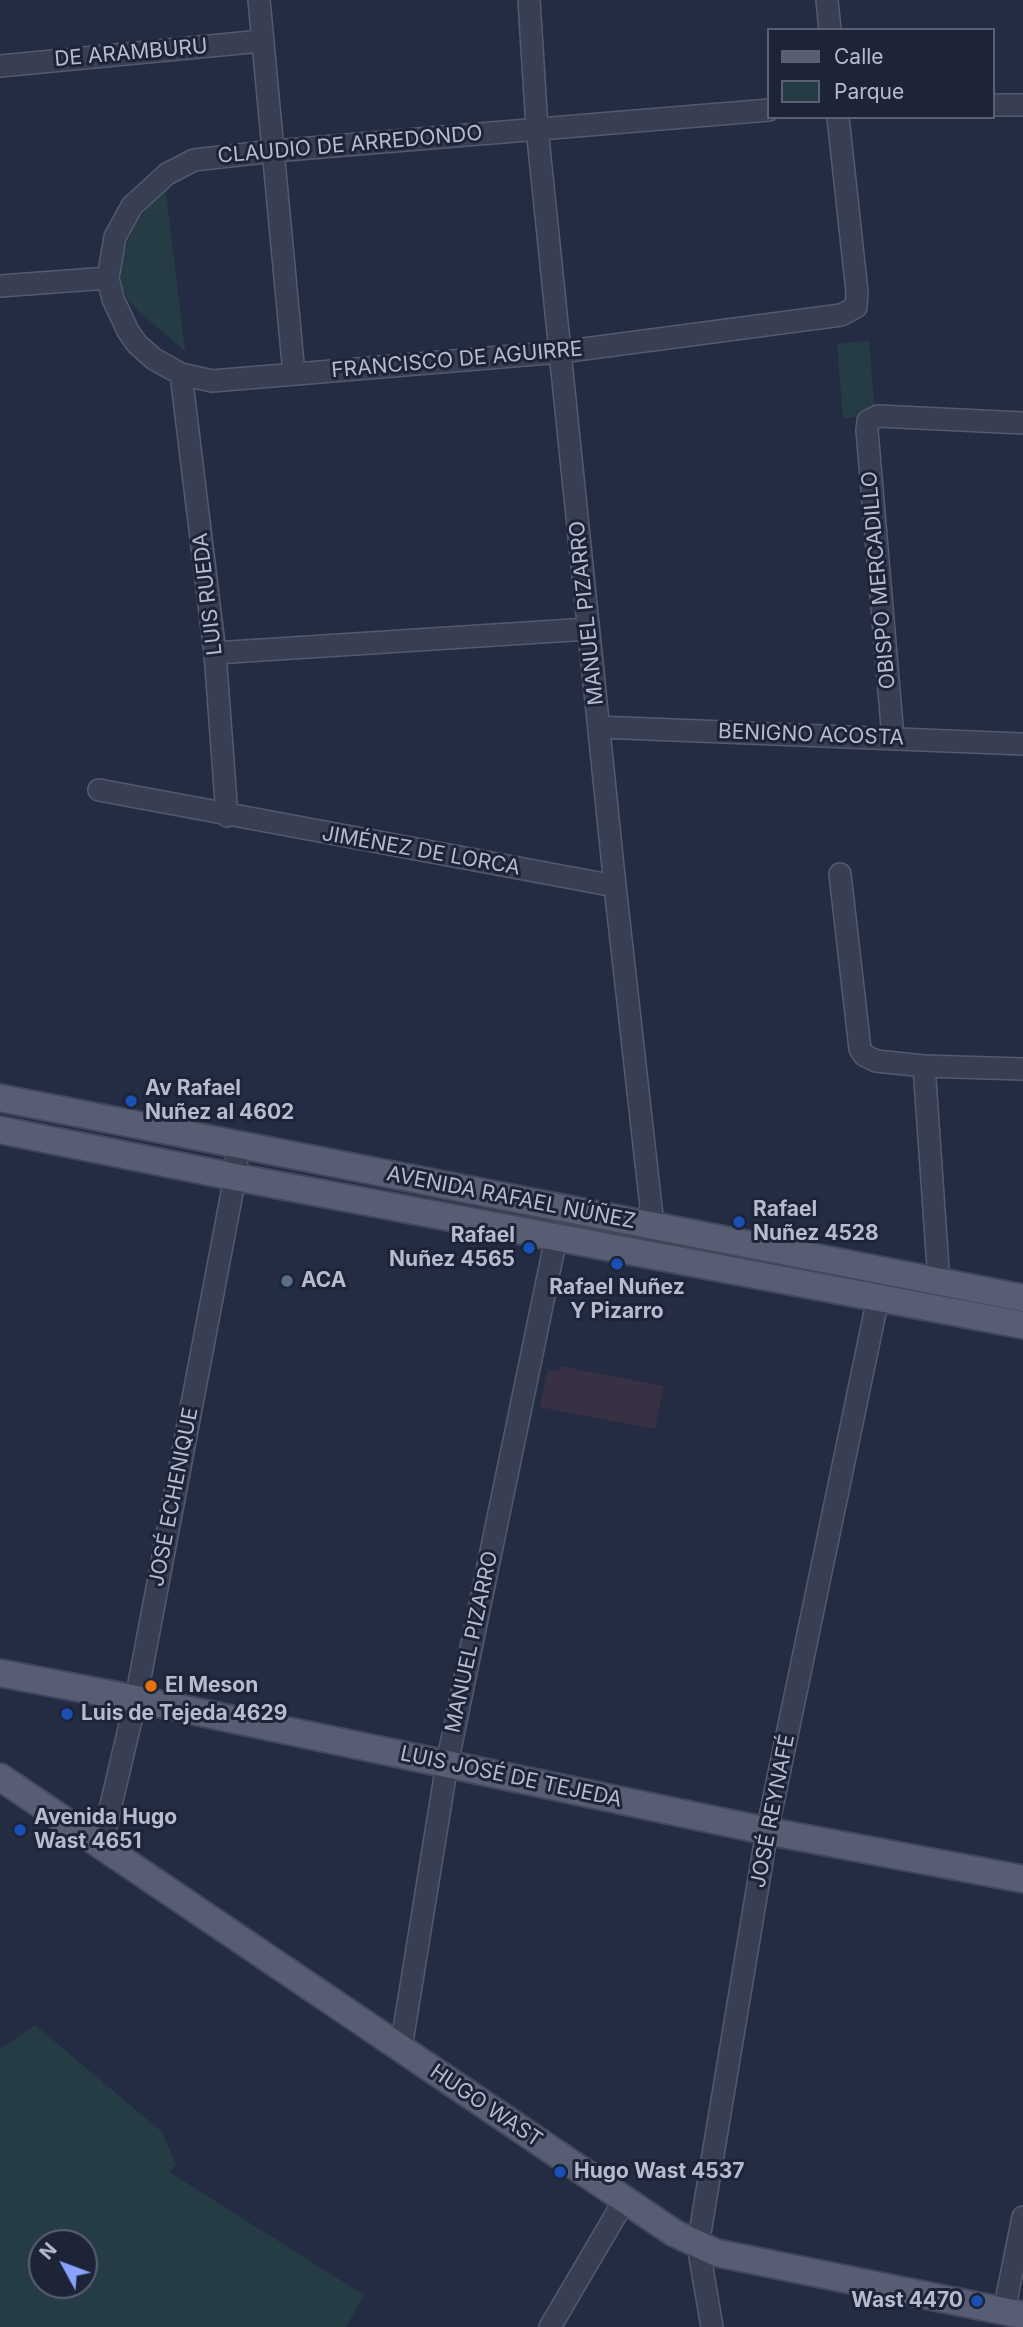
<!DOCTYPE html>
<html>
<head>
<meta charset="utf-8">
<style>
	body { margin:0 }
	#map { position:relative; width:1023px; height:2327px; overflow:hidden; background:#242c43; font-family:Inter,sans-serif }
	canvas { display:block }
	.legend { position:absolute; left:767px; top:28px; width:228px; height:91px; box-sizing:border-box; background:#1d2438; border:2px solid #5a6074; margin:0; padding:9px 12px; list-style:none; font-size:21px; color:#b6bbcd }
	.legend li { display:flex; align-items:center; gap:14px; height:35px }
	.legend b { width:35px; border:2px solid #5a6074 }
	.north { position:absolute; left:28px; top:2229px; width:70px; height:70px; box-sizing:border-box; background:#1d2438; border:2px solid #5a6074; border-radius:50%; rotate:311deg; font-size:19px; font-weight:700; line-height:28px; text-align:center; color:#b6bbcd }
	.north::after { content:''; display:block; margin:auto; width:24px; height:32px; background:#89a2ff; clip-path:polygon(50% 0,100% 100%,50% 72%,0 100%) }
</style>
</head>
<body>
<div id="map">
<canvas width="1023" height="2327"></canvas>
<ul class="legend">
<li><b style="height:9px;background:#575e73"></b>Calle</li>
<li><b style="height:19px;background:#263c44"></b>Parque</li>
</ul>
<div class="north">N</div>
</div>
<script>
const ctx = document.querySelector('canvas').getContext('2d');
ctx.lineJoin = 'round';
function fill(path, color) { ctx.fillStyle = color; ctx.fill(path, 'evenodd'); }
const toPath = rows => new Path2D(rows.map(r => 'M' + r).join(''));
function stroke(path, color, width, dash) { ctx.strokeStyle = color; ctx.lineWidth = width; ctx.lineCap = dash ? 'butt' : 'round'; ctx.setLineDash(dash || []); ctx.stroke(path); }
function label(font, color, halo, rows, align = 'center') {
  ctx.font = font + ' Inter,sans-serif'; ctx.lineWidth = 6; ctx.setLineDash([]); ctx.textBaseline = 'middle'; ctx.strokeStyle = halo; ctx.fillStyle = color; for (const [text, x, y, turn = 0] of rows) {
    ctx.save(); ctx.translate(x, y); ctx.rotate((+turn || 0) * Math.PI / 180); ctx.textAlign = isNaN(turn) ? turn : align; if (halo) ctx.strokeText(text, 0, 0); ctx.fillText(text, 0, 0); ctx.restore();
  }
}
const medical = toPath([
	[560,1366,664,1386,655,1429,540,1407,548,1369,559,1371]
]);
const green = toPath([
	[166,192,185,351,139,312,128,300,121,285,121,264,128,240,138,221,154,200],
	[869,341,875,416,843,418,837,344],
	[35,2025,162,2132,176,2165,169,2172,364,2295,346,2327,0,2327,0,2049],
	[42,2243,84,2243,84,2285,42,2285]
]);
const minor = toPath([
	[259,0,294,374],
	[529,0,537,128,615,886,653,1225],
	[827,0,830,30],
	[0,66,262,41],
	[993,105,1023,105],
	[769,110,274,151,194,160,167,174,132,206,115,237,108,278,113,299,128,331,137,344,154,359,181,374,212,381,561,352,841,315,856,307,857,292,838,117],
	[0,286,108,278],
	[181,374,215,653,227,816],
	[215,653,588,629],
	[599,727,1023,744],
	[893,738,867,430,868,421,878,416,1023,423],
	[99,790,615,886],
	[840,874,860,1049,864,1055,876,1061,924,1066,1023,1069],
	[924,1066,939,1282],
	[101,1847,136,1699,235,1177,238,1145],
	[401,2048,447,1764,556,1238],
	[1004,2311,1023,2217],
	[550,2327,624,2201],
	[712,2327,698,2245,767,1831,878,1298]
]);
const major = toPath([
	[0,1098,1023,1298],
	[0,1130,235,1177,1023,1325],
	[0,1673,136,1699,767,1831,1023,1879],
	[0,1777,674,2233,717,2253,1023,2315]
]);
const markers = [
	[131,1101,7,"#1a4fb4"],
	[739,1222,7,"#1a4fb4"],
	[529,1248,7,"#1a4fb4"],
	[617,1264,7,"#1a4fb4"],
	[287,1281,7,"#5c6f8a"],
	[151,1686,7,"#e8710a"],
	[67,1714,7,"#1a4fb4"],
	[20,1830,7,"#1a4fb4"],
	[560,2172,7,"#1a4fb4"],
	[977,2301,7,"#1a4fb4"]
];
const streetNames = [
	["DE ARAMBURU",131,53,-5],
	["CLAUDIO DE ARREDONDO",350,145,-5],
	["FRANCISCO DE AGUIRRE",457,360,-5],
	["OBISPO MERCADILLO",879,580,-95],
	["LUIS RUEDA",208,594,-97],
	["MANUEL PIZARRO",587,613,-96],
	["BENIGNO ACOSTA",811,735,2],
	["JIMÉNEZ DE LORCA",421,851,10],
	["AVENIDA RAFAEL NÚÑEZ",511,1198,11],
	["JOSÉ ECHENIQUE",174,1497,-79],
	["MANUEL PIZARRO",472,1642,-78],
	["LUIS JOSÉ DE TEJEDA",511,1777,12],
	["JOSÉ REYNAFÉ",773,1811,-79],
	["HUGO WAST",486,2106,34]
];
const poiNames = [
	["Av Rafael",145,1089],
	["Nuñez al 4602",145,1113],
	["Rafael",753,1210],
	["Nuñez 4528",753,1234],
	["Rafael",515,1236,"right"],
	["Nuñez 4565",515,1260,"right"],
	["ACA",301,1281],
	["Rafael Nuñez",617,1288,"center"],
	["Y Pizarro",617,1312,"center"],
	["El Meson",165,1686],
	["Luis de Tejeda 4629",81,1714],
	["Avenida Hugo",34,1818],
	["Wast 4651",34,1842],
	["Hugo Wast 4537",574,2172],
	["Wast 4470",963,2301,"right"]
];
fill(medical, '#373143');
fill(green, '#263c44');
stroke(minor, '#545a6d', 24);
stroke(major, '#42485c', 30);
stroke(minor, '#393f53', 21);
stroke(major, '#575e73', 26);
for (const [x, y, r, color] of markers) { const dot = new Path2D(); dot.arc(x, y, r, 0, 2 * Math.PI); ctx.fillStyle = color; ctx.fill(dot); stroke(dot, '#1d2438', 2.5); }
label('21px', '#b6bbcd', '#1d2438', streetNames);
label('bold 21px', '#b6bbcd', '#1d2438', poiNames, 'left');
</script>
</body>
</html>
